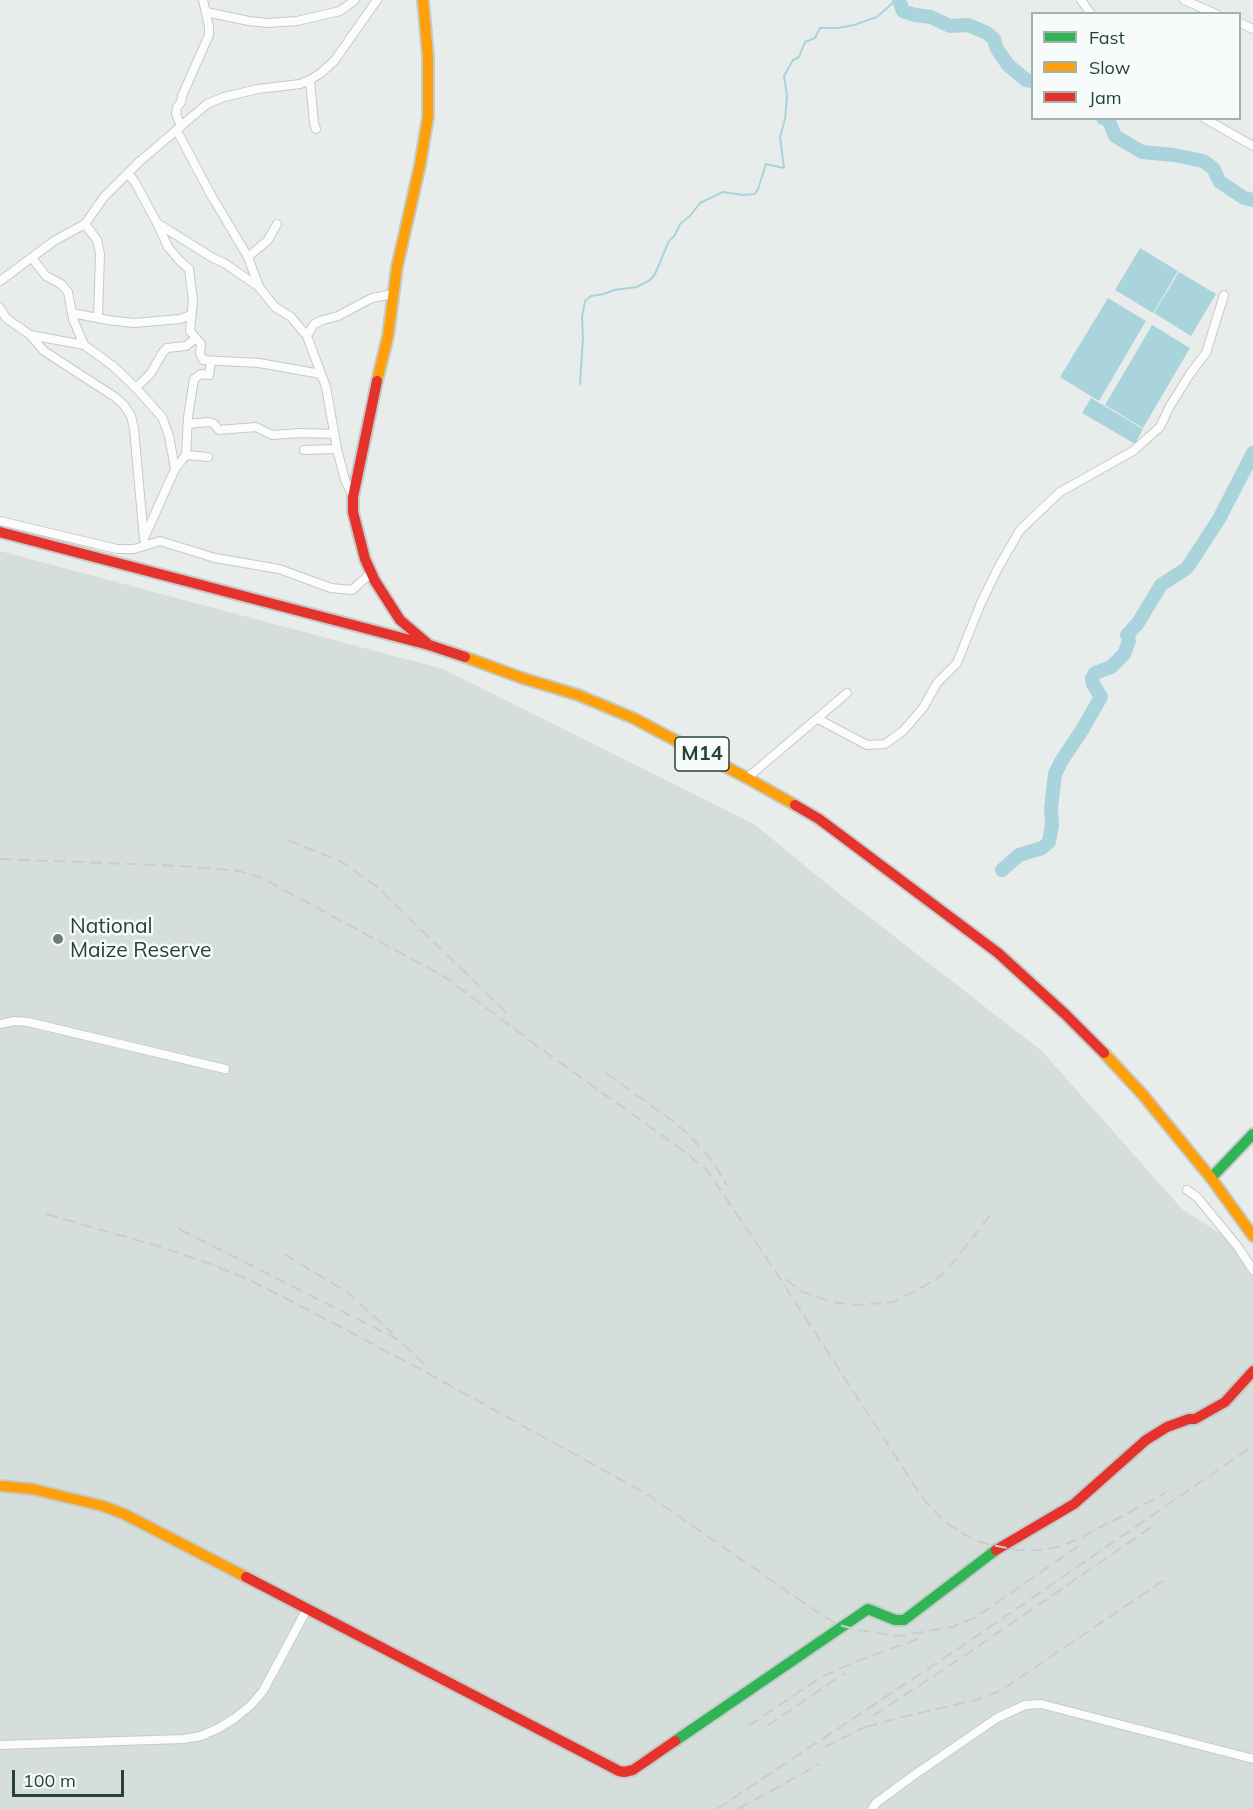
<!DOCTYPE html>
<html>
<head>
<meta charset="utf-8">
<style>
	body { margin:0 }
	#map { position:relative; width:1253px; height:1809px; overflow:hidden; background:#e8edeb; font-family:Mulish,sans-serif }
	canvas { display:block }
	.legend { position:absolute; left:1031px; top:12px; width:210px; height:108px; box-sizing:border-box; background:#f7fbf9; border:2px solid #a3b1ad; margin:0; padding:8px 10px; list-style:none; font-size:18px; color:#24423a }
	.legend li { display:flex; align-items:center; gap:12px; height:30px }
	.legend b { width:30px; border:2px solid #a3b1ad }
	.scale { position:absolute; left:12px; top:1770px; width:112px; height:27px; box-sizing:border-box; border:3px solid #24423a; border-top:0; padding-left:8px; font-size:18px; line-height:21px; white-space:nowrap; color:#24423a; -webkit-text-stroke:4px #f7fbf9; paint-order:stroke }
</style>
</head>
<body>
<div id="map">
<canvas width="1253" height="1809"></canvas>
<ul class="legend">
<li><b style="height:8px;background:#30b455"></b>Fast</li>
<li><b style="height:8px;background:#ff9f0a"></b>Slow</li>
<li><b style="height:8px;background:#e5322d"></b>Jam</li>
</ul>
<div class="scale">100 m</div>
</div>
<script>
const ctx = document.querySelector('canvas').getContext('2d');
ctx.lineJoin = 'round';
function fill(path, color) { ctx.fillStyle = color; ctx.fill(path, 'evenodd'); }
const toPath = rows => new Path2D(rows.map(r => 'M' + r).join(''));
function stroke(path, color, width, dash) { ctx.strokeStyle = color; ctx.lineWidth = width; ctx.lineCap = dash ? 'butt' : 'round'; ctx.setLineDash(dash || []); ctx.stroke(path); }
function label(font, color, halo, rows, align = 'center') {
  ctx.font = font + ' Mulish,sans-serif'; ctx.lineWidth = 5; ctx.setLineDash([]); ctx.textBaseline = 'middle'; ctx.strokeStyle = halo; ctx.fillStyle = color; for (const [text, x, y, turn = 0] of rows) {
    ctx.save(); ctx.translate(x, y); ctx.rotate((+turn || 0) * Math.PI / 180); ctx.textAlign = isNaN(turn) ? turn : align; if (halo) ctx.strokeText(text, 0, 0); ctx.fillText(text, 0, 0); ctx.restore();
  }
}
const built = toPath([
	[0,551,443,669,754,824,837,892,1042,1051,1182,1209,1241,1247,1253,1266,1253,1809,0,1809]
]);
const water = toPath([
	[1140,248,1178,271,1153,313,1115,290],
	[1179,272,1216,294,1191,336,1154,313],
	[1108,298,1146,321,1099,401,1060,377],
	[1152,325,1190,348,1143,428,1105,405],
	[1091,398,1143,429,1135,444,1082,413]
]);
const stream = toPath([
	[580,384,583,337,582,317,585,301,591,296,604,294,614,290,637,287,650,280,655,274,669,241,675,235,680,224,690,216,700,203,723,192,743,195,755,194,758,189,766,164,784,168,780,137,785,119,787,96,784,76,793,60,799,57,805,42,815,38,820,28,838,28,854,25,877,17,896,0]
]);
const river = toPath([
	[899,0,903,11,915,15,931,17,950,26,968,25,987,33,994,39,997,49,1008,65,1026,80,1032,81],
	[1103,118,1109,121,1115,136,1142,152,1174,155,1203,161,1213,168,1220,182,1244,198,1253,200],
	[1002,870,1019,855,1042,848,1049,842,1052,825,1051,808,1055,774,1062,760,1082,730,1101,697,1093,684,1092,678,1095,673,1111,667,1124,654,1129,641,1127,635,1138,623,1161,585,1187,568,1219,519,1253,453]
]);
const street = toPath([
	[1081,0,1091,14],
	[1184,0,1216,14],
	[206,12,249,21,268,23,297,21,340,11,355,0],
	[1240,23,1253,29],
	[310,80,314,123,316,129],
	[1204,118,1253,146],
	[181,126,176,114,177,107,181,102,182,96,209,35,209,27,203,0],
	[177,131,211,195,248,257,259,287,275,307,291,317,307,336,326,387,337,449,345,480,353,496],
	[126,175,132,178,136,184,157,223,213,258,224,263,259,287],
	[157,223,168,247,180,261,189,269,193,300,190,331,201,344,200,353,203,360,259,363,321,374],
	[85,224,97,240,100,254,98,318],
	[248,257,268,240,277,224],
	[32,258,46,276,61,284,68,292,73,319,84,345],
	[0,281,54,241,85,224,104,197,139,162,207,104,224,97,258,89,300,84,310,80,321,73,335,60,377,0],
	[0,308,6,318,30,335,84,345,113,366,136,388,162,417,169,436,175,469],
	[72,313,108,320,134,323,180,319,191,315],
	[31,336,44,351,115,397,124,405,131,416,134,429,144,539],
	[307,336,314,324,323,320,338,316,372,298,393,294],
	[136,388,151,373,163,352,167,348,186,346,196,338],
	[188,424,209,422,214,424,219,430,256,427,272,435,300,433,334,434],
	[304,450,337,449],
	[186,455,208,457],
	[0,521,117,549,134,549,160,541,215,558,279,569,331,588,352,590,371,573],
	[145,536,175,469,186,455,188,417,194,379,201,374,209,375,211,361],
	[818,719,867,745,885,744,903,731,923,708,937,683,957,663,981,603,998,568,1020,530,1060,492,1133,451,1160,427,1170,406,1190,374,1206,353,1224,295],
	[747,778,847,693],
	[0,1024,14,1021,28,1022,225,1069],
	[1187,1190,1197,1197,1238,1247,1253,1270],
	[0,1745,183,1739,201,1736,219,1728,235,1718,251,1705,263,1691,307,1609],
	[872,1809,876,1803,914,1775,997,1718,1025,1705,1041,1704,1253,1759]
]);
const fast = toPath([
	[1211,1178,1253,1134],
	[675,1741,868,1609,895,1620,904,1620,996,1550]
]);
const slow = toPath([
	[377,381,388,336,397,267,420,165,428,117,428,57,423,0],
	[465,657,522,678,578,695,633,718,747,778,795,805],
	[1104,1053,1143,1095,1211,1178,1253,1236],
	[0,1486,32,1489,103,1506,124,1514,246,1577]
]);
const jam = toPath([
	[377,381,353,497,353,512,365,559,375,581,400,620,427,643],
	[0,532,429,645,465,657],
	[795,805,819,819,998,953,1065,1014,1104,1053],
	[996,1550,1074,1504,1146,1440,1167,1427,1189,1419,1195,1419,1225,1402,1253,1371],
	[246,1577,619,1771,624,1772,633,1770,675,1741]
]);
const rail = toPath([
	[288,840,342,862,376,886,512,1018],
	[0,859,182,866,238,871,262,878,445,977,548,1054,681,1149,707,1170,773,1268,924,1500,944,1521,960,1532,979,1542,1016,1550,1038,1550,1057,1547,1076,1540,1120,1517],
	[606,1073,674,1122,689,1135,714,1163,727,1186],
	[46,1214,161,1247,205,1262,248,1279,295,1303,420,1369,645,1493,823,1616,839,1625,858,1630,898,1636,952,1627,976,1617,1083,1543],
	[179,1229,399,1340,428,1368],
	[284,1254,347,1292,393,1334],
	[786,1279,800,1291,831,1302,856,1305,893,1302,919,1289,939,1277,955,1260,994,1210],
	[1112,1522,1165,1493],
	[873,1716,970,1652,1153,1526],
	[748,1726,820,1678,852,1663,918,1639],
	[767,1726,845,1673],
	[866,1727,902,1717,972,1701,1000,1691,1167,1578],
	[825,1747,873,1723],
	[717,1809,965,1644,1253,1446],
	[738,1809,820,1764]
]);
const markers = [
	[58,939,6,"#697e78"]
];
const shields = [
	[702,754,54]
];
const shieldNames = [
	["M14",702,754]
];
const poiNames = [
	["National",70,927],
	["Maize Reserve",70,951]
];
fill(built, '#d6dedb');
fill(water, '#a9d4db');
stroke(stream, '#a9d4db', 2);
stroke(river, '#a9d4db', 14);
stroke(street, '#c5cac8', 10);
stroke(fast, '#c3cbc8', 14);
stroke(slow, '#c3cbc8', 14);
stroke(jam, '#c3cbc8', 14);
stroke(street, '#fcfcfc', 8);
stroke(fast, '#30b455', 10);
stroke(slow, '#ff9f0a', 10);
stroke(jam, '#e5322d', 10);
stroke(rail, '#c9cdcc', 2, [12, 6]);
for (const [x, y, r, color] of markers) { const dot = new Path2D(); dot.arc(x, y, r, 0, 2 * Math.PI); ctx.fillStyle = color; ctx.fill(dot); stroke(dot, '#f7fbf9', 2); }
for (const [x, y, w] of shields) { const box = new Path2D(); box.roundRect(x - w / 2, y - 17, w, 34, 4.5); ctx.fillStyle = '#f7fbf9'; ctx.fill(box); stroke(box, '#24423a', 1.5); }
label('bold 20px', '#24423a', null, shieldNames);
label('21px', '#24423a', '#f7fbf9', poiNames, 'left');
</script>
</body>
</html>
